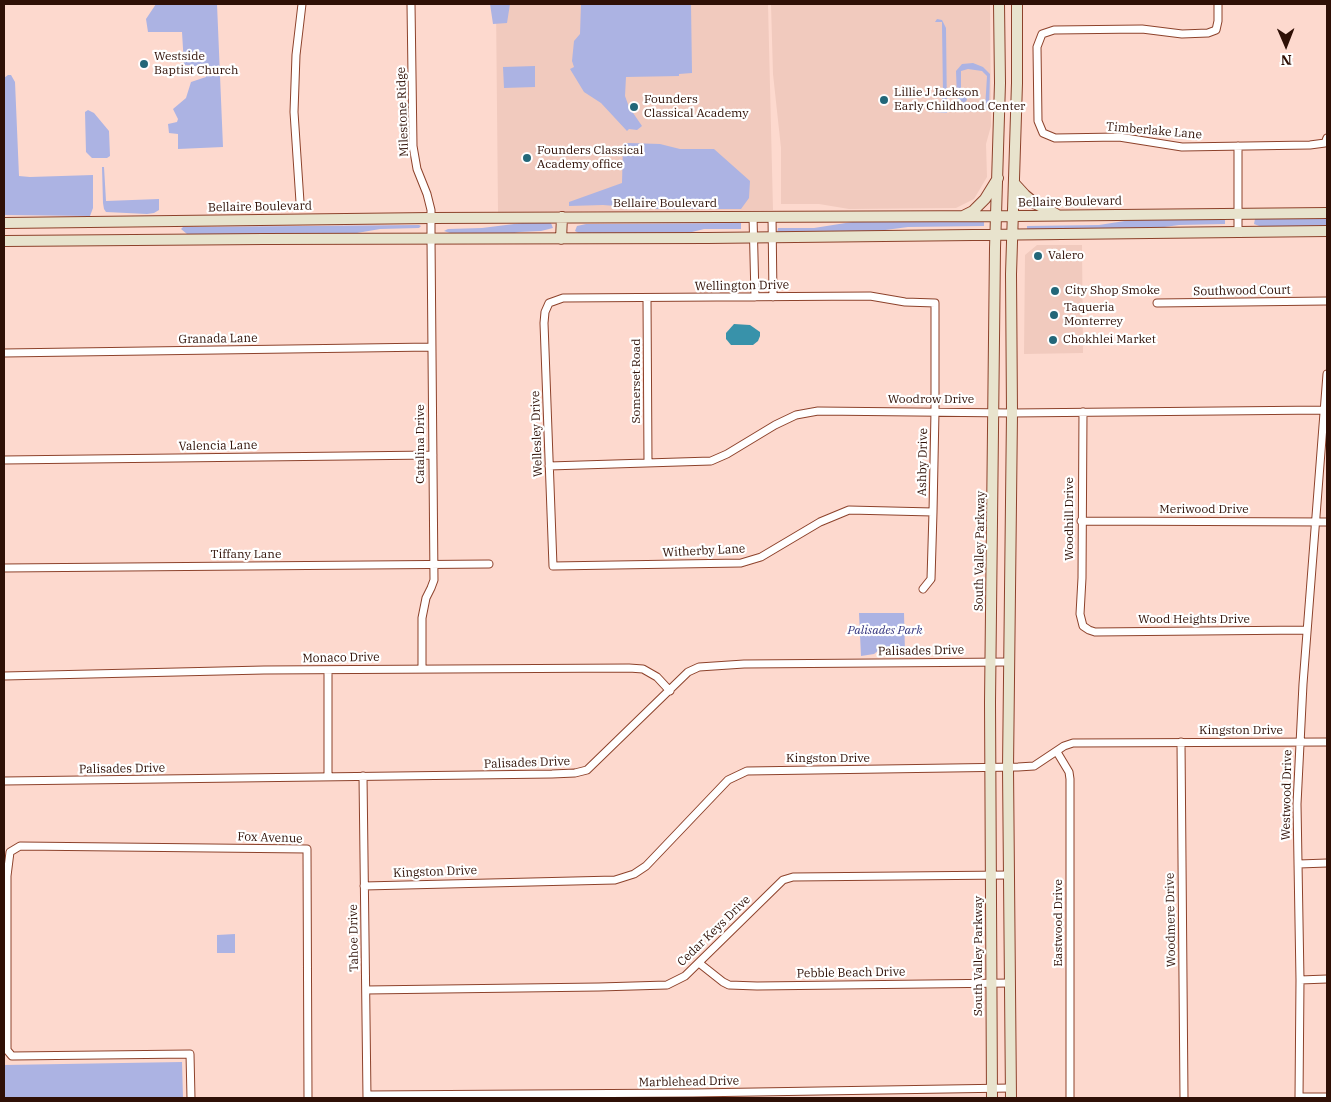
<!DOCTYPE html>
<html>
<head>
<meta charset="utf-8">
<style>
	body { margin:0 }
	#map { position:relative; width:1331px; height:1102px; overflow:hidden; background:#fdd9ce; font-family:"IBM Plex Serif",serif }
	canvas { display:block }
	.frame { position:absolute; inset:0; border:5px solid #2f1006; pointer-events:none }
	.north { position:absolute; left:1261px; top:20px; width:50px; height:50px; -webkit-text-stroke:4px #fff; paint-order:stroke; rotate:179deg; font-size:14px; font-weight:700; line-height:20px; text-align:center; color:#2f1006 }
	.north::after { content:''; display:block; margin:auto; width:18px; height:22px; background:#2f1006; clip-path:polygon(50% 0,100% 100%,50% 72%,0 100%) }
</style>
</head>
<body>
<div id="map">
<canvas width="1331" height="1102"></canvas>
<div class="frame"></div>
<div class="north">N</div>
</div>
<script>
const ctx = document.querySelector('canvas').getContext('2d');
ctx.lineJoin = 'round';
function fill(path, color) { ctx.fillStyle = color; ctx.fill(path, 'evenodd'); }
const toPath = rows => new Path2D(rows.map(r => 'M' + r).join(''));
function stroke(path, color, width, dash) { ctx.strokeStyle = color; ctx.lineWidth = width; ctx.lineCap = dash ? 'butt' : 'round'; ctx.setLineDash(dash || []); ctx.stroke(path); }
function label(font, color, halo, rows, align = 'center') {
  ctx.font = font + ' "IBM Plex Serif",serif'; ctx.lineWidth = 4.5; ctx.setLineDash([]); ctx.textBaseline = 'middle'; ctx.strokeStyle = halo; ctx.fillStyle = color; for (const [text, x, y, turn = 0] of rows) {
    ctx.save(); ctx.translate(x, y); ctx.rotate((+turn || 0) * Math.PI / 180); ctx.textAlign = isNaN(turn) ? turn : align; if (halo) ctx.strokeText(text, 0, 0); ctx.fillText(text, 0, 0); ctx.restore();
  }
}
const built = toPath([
	[496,4,768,4,773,210,498,212],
	[771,4,990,4,991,126,986,144,987,177,974,199,956,208,849,209,819,204,781,204,781,148,773,74],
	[1037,245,1082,245,1083,353,1024,354,1025,255]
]);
const green = toPath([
	[156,4,217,4,223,147,178,149,178,134,169,133,168,124,177,122,178,119,173,109,186,98,191,82,206,77,205,67,184,65,182,32,148,32,146,19],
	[490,4,510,4,507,23,493,24],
	[581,4,691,4,692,73,679,74,679,76,626,77,625,96,629,107,642,126,637,130,629,129,627,131,601,103,584,92,570,69,574,67,572,61,574,41,580,34],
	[937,19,942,20,946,28,947,113,934,112,935,111,941,111,943,94,942,26,942,22,935,22],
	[973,63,983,67,990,74,989,110,961,112,961,110,985,109,987,76,982,71,968,69,961,71,961,93,966,94,967,100,964,103,957,98,956,71,962,64],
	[535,66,535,87,504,88,503,67],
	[8,75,11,75,15,82,19,176,30,177,93,175,93,208,90,216,4,215,4,78],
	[88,110,94,113,109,131,110,156,107,158,92,158,86,152,85,112],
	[629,143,660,144,680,149,714,149,750,181,749,198,741,209,652,209,603,205,569,206,569,202,622,183,623,144],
	[102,167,104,167,106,201,159,199,159,210,154,213,147,214,106,212,104,209,103,203],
	[1327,218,1327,227,1262,227,1254,224,1255,219],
	[1225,219,1225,224,1179,225,1150,229,1027,230,1027,226,1099,225,1131,220],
	[980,221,984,222,984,226,908,227,870,232,777,233,778,228,814,228,852,222],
	[522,223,551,223,553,228,541,231,520,232,509,234,453,234,444,231,448,229,482,228],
	[741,223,741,229,704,229,684,234,582,235,575,231,577,226,586,224],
	[419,225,421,226,419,228,380,229,357,233,337,234,192,235,187,234,181,229,183,227],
	[859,613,904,613,905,653,897,654,890,650,879,650,874,654,861,656],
	[235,934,235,953,217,953,217,935],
	[182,1062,183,1098,4,1098,4,1065]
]);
const water = toPath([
	[734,324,750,325,760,332,760,336,758,341,753,345,731,345,726,339,726,333]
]);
const street = toPath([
	[411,4,413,146,417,169,427,194,431,210,431,239,434,580,431,588,426,598,422,618,422,669],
	[1218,4,1218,21,1216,30,1208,33,1182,34,1142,29,1054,30,1042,34,1037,47,1038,121,1043,133,1055,138,1119,137,1182,147,1310,145,1325,143,1327,138],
	[300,202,294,112,296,55,302,4],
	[753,216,755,297],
	[772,216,773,297],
	[1238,232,1238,146],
	[647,298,648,463],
	[1157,303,1327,301],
	[4,353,432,347],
	[1083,412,1082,578,1080,614,1083,626,1089,630,1095,632,1307,630],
	[4,460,433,455],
	[549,466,711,461,727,454,775,425,796,415,818,411,1012,413,1324,410],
	[1081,521,1327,522],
	[4,568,489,564],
	[923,589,931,579,933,512,935,411,935,303,905,302,870,296,563,298,549,303,545,312,544,323,553,566,741,563,761,557,820,522,849,510,933,512],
	[328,670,328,777],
	[4,676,264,670,629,668,643,669,657,677,670,691],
	[1181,742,1184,1098],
	[1057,752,1069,772,1070,779,1070,1098],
	[363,776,367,1098],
	[4,781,552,774,575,773,587,770,688,672,699,667,744,664,1009,662],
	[1299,864,1327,863],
	[364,886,615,880,634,874,646,866,728,780,747,771,1018,767,1034,766,1064,746,1073,743,1327,742],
	[699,963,723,982,729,985,757,986,1010,983],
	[1300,980,1327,979],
	[366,990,599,987,667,985,685,976,783,880,793,877,1009,875],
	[367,1095,692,1093,1011,1088],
	[1299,1097,1327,1097],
	[191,1098,190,1054,12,1056,7,1050,7,876,10,852,20,846,307,849,308,1098],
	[1299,1098,1300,980,1297,804,1303,684,1327,374]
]);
const secondary = toPath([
	[1014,183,1025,195,1036,204,1056,214],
	[963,216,973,211,985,199,998,178],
	[4,223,431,218,1013,216,1327,213],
	[561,239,562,217],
	[4,241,264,239,707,238,1327,231],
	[992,1098,990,702,995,248,1000,83,999,4],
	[1011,1098,1008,768,1012,413,1011,274,1017,83,1017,4]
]);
const markers = [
	[144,64,5,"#236779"],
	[884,100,5,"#236779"],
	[634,107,5,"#236779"],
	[527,158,5,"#236779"],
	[1038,256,5,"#236779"],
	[1055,291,5,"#236779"],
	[1054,315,5,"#236779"],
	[1053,340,5,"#236779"]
];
const poiNames = [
	["Westside",154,57],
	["Baptist Church",154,71],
	["Lillie J Jackson",894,93],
	["Early Childhood Center",894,107],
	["Founders",644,100],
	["Classical Academy",644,114],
	["Founders Classical",537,151],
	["Academy office",537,165],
	["Valero",1048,256],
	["City Shop Smoke",1065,291],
	["Taqueria",1064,308],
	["Monterrey",1064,322],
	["Chokhlei Market",1063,340]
];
const streetNames = [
	["Milestone Ridge",403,112,-92],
	["Timberlake Lane",1154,131,5],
	["Bellaire Boulevard",1070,202,-1],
	["Bellaire Boulevard",665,204],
	["Bellaire Boulevard",260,207,-1],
	["Wellington Drive",742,286,-1],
	["Southwood Court",1242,291,-1],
	["Granada Lane",218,339,-1],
	["Somerset Road",637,381,-90],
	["Woodrow Drive",931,400],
	["Wellesley Drive",537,434,-92],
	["Catalina Drive",421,444,-90],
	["Valencia Lane",218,446,-1],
	["Ashby Drive",923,462,-89],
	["Meriwood Drive",1204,510],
	["Woodhill Drive",1070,519,-90],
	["Witherby Lane",704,551,-3],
	["South Valley Parkway",980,551,-89],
	["Tiffany Lane",246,555],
	["Wood Heights Drive",1194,620],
	["Palisades Drive",921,651,-1],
	["Monaco Drive",341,658,-1],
	["Kingston Drive",1241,731],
	["Kingston Drive",828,759],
	["Palisades Drive",527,763,-2],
	["Palisades Drive",122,769,-1],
	["Westwood Drive",1287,795,-89],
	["Fox Avenue",270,838,2],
	["Kingston Drive",435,872,-2],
	["Woodmere Drive",1171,920,-91],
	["Eastwood Drive",1059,923,-90],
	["Cedar Keys Drive",714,931,-44],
	["Tahoe Drive",354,938,-91],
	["South Valley Parkway",979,956,-90],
	["Pebble Beach Drive",851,973,-1],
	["Marblehead Drive",689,1082,-1]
];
const parkNames = [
	["Palisades Park",885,631]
];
fill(built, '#f1cabe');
fill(green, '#acb3e3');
fill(water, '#3892aa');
stroke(street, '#8d422b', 9);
stroke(secondary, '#8d422b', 12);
stroke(street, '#fff', 7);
stroke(secondary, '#e8e3cd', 10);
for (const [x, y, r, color] of markers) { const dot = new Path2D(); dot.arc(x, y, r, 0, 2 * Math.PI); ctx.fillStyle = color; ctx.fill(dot); stroke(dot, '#fff', 2); }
label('12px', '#2f1006', '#fff', poiNames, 'left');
label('12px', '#2f1006', '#fff', streetNames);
label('italic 12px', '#35367f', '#fff', parkNames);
</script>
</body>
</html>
